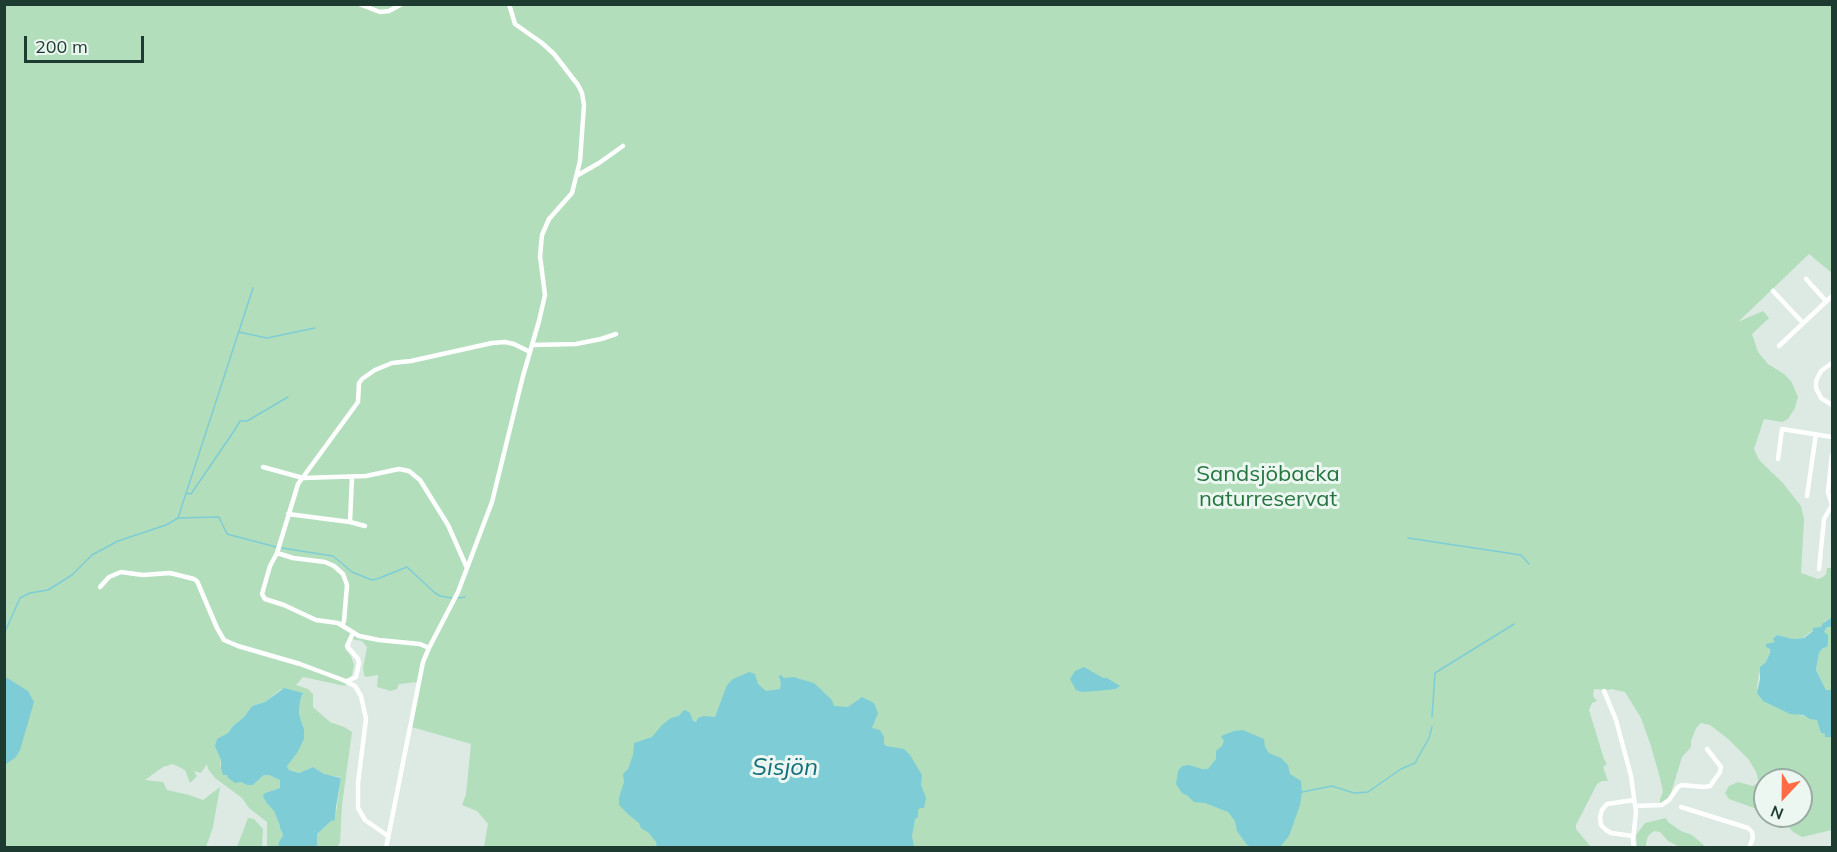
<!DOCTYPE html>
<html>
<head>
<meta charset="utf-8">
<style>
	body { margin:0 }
	#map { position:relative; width:1837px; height:852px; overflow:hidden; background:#dceae3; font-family:Mulish,sans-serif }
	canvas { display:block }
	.frame { position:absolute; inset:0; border:6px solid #1d3b31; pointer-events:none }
	.north { position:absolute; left:1753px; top:768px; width:60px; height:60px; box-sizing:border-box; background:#edf7f1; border:2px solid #9aaca4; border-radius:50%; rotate:202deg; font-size:16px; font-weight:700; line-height:24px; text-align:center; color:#1d3b31 }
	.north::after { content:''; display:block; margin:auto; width:21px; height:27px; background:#ff6b46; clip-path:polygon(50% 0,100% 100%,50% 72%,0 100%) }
	.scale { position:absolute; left:24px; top:36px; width:120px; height:27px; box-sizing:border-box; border:3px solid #1d3b31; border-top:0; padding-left:8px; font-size:18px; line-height:21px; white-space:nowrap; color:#1d3b31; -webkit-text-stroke:4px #edf7f1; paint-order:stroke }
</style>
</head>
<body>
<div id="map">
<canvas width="1837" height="852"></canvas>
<div class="frame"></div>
<div class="north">N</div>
<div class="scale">200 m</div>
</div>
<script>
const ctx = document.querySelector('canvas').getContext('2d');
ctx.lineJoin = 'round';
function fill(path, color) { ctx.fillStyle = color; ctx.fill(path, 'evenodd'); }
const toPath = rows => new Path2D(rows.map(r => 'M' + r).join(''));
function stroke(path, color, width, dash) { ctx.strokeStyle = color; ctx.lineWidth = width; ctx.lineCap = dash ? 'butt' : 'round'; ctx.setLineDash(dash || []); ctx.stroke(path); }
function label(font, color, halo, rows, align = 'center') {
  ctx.font = font + ' Mulish,sans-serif'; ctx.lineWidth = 6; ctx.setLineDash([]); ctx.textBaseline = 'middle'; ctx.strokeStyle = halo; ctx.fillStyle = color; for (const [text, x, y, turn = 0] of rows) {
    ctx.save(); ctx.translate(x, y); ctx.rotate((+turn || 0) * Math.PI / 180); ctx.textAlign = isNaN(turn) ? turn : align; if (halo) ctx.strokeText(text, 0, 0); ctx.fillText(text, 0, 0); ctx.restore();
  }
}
const green = toPath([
	[5,5,1832,5,1832,273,1809,254,1738,322,1763,311,1769,318,1752,334,1758,352,1768,364,1784,374,1791,381,1798,397,1795,408,1788,419,1782,422,1764,419,1754,449,1759,460,1782,482,1801,506,1804,519,1801,573,1818,579,1823,577,1826,574,1827,568,1832,568,1832,618,1825,621,1821,627,1809,633,1803,638,1793,639,1777,635,1775,642,1769,644,1770,653,1759,674,1757,689,1782,710,1818,720,1821,733,1825,734,1825,737,1832,737,1832,830,1802,837,1793,832,1787,825,1769,816,1801,816,1801,780,1765,780,1765,815,1757,809,1729,799,1725,793,1729,786,1738,782,1753,786,1759,782,1756,772,1749,760,1727,738,1710,725,1701,723,1696,728,1691,741,1691,747,1682,757,1671,793,1668,798,1660,803,1660,799,1663,792,1660,778,1651,746,1641,718,1625,692,1611,689,1608,690,1594,689,1593,696,1597,701,1592,703,1589,710,1604,759,1607,764,1603,767,1608,781,1602,781,1597,784,1576,825,1576,829,1591,847,484,847,488,824,477,811,462,805,466,794,471,744,408,726,418,682,399,684,397,689,391,691,377,687,378,675,366,677,364,675,363,668,367,647,362,641,351,639,345,649,351,656,354,665,352,675,345,686,303,677,296,685,308,689,313,694,313,707,330,722,344,727,352,732,342,805,340,842,338,847,314,847,317,843,317,834,331,820,335,820,341,777,325,775,313,767,299,773,289,770,287,766,304,739,304,729,299,714,300,701,303,694,281,689,265,702,252,706,244,717,233,726,228,733,216,741,221,760,220,765,229,778,234,782,241,782,247,785,253,785,264,775,269,775,280,780,280,788,265,793,265,801,273,808,280,826,280,828,283,835,279,842,278,847,267,847,267,822,249,808,242,798,234,792,215,778,208,769,207,764,201,773,194,771,197,776,190,783,185,770,173,764,163,767,145,780,163,782,167,790,189,795,203,800,220,787,213,827,206,847,5,848],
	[1827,627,1832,627,1832,690,1826,690,1816,670,1819,653,1823,648,1824,632],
	[248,818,254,819,263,829,262,847,237,847],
	[1666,818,1668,822,1681,831,1692,835,1705,846,1711,847,1680,847,1668,841,1660,832,1654,831,1648,836,1646,843,1646,847,1637,847,1636,835,1645,823]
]);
const water = toPath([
	[1831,618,1832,618,1832,627,1827,627,1824,632,1828,635,1828,642,1827,647,1823,648,1819,653,1816,670,1826,690,1832,690,1832,737,1825,737,1825,734,1821,733,1817,720,1810,719,1803,715,1790,714,1763,701,1757,693,1760,679,1760,667,1765,663,1770,653,1770,649,1766,647,1766,644,1775,642,1773,639,1777,635,1793,639,1804,638,1813,631,1813,628,1821,627,1823,623],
	[1084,667,1103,678,1107,678,1120,686,1116,689,1096,691,1082,692,1076,690,1070,679,1075,671],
	[749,672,755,674,758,684,766,691,780,689,781,684,779,676,781,675,784,678,793,677,814,683,832,700,834,706,848,707,862,697,874,703,878,713,872,728,880,730,884,737,884,744,886,746,904,749,910,755,922,775,921,785,926,798,924,808,920,808,918,810,918,817,915,819,912,836,914,847,657,847,656,842,649,833,641,828,639,823,629,815,619,805,619,798,624,782,623,774,628,769,633,755,634,743,652,737,662,725,671,718,679,716,683,711,685,710,690,713,693,721,696,722,698,718,703,716,715,717,727,685,733,679],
	[4,676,28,691,34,702,20,750,16,757,5,765],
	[284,688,303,693,300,701,299,714,304,729,304,739,297,753,287,766,289,770,299,773,313,767,324,774,341,778,336,807,335,820,331,821,317,834,317,845,314,847,278,847,279,842,283,835,280,828,280,826,274,811,266,802,263,796,265,793,280,788,280,780,269,775,264,775,253,785,247,785,241,782,235,783,228,778,227,775,223,775,221,768,221,760,215,746,217,739,228,733,233,726,244,717,252,706,265,702],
	[1243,730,1264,739,1265,747,1269,753,1281,758,1288,765,1290,774,1301,781,1302,792,1300,805,1289,836,1280,847,1252,847,1247,845,1237,831,1235,821,1228,812,1205,803,1194,802,1188,796,1182,793,1176,784,1178,771,1182,766,1189,765,1202,769,1208,769,1216,759,1216,751,1222,746,1224,741,1221,736,1234,731]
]);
const stream = toPath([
	[239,332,267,338,315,328],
	[186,493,191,494,234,431,240,421,247,421,288,397],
	[178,518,219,517,227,534,276,547],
	[1408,538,1521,555,1529,564],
	[282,548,333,556,352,572,372,580,377,579,407,567,435,593,440,596,452,598],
	[458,598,465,597],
	[4,634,20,598,30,593,48,590,72,575,92,555,118,541,166,525,178,518,253,288],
	[1432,717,1435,673,1514,624],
	[1302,792,1332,786,1354,793,1368,792,1401,769,1415,763,1429,738,1432,727]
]);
const minor = toPath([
	[359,4,380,12,389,11,402,4],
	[578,175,599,163,623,146],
	[1806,279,1826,301],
	[1773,291,1803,323],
	[532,345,576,344,601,339,616,334],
	[1779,346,1832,296],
	[1832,363,1821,371,1816,381,1816,388,1821,398,1832,405],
	[1832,455,1828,492,1832,505],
	[1778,459,1782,429,1832,437],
	[263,467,303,478,366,476,399,469,409,471,420,480,448,525,467,568],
	[1807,496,1816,434],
	[288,514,350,522,365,526],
	[350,522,352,477],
	[277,553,298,484,358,402,359,383,362,379,375,370,392,363,411,361,492,343,505,342,514,344,530,352],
	[1819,569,1824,519,1832,505],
	[100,587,109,577,121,572,143,575,170,573,194,579,197,581,217,628,224,640,238,646,300,664,343,680,355,686,361,696,366,719,358,783,358,808,365,820,388,836],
	[342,625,344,621,347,585,343,574,334,566,325,562,293,558,277,553,270,566,262,594,265,599,284,605,316,620,338,623,359,636,379,640,420,644,429,648],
	[347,681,356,677,359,663,358,659,347,646,353,633],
	[1604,691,1616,720,1631,776,1636,812,1633,840,1634,848],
	[1635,806,1662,805,1669,800,1678,787,1682,785,1704,787,1710,786,1720,772,1721,767,1707,749],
	[1681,807,1748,828,1752,832,1753,838,1749,848],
	[1633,836,1611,833,1606,830,1601,825,1600,817,1602,810,1607,804,1634,800],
	[386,848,423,662,429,648,458,592,492,502,523,376,539,321,545,295,540,256,542,235,549,219,572,193,580,161,584,105,582,93,578,85,554,54,542,43,515,24,509,4]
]);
const parkNames = [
	["Sandsjöbacka",1268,474],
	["naturreservat",1268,499]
];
const waterNames = [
	["Sisjön",785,768]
];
fill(green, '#b2debc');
fill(water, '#7ecdd6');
stroke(stream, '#7ecdd6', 1.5);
stroke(minor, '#fff', 4.5);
label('22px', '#24753f', '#edf7f1', parkNames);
label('italic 24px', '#126f7b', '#edf7f1', waterNames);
</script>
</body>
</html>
